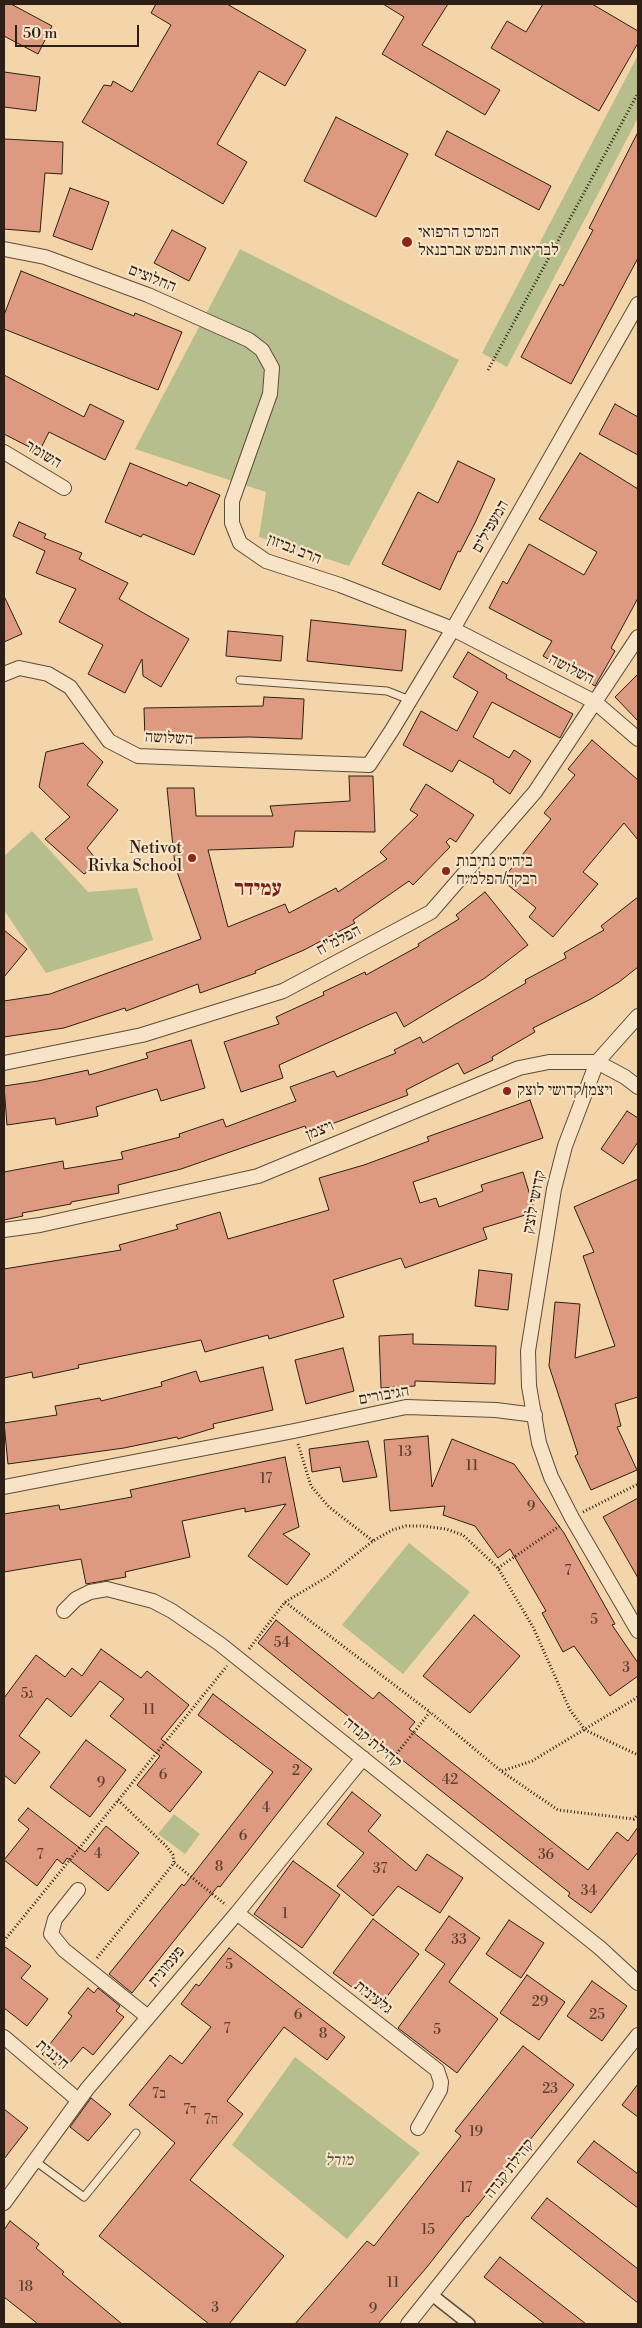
<!DOCTYPE html>
<html>
<head>
<meta charset="utf-8">
<style>
	body { margin:0 }
	#map { position:relative; width:642px; height:2328px; overflow:hidden; background:#f3d5a9; font-family:"Libre Bodoni",serif }
	canvas { display:block }
	.frame { position:absolute; inset:0; border:5px solid #2d1f16; pointer-events:none }
	.scale { position:absolute; left:15px; top:25px; width:124px; height:22px; box-sizing:border-box; border:2px solid #2d1f16; border-top:0; padding-left:6px; font-size:15px; line-height:18px; white-space:nowrap; color:#2d1f16; -webkit-text-stroke:4px #f7e4c7; paint-order:stroke }
</style>
</head>
<body>
<div id="map">
<canvas width="642" height="2328"></canvas>
<div class="frame"></div>
<div class="scale">50 m</div>
</div>
<script>
const ctx = document.querySelector('canvas').getContext('2d');
ctx.lineJoin = 'round';
function fill(path, color) { ctx.fillStyle = color; ctx.fill(path, 'evenodd'); }
const toPath = rows => new Path2D(rows.map(r => 'M' + r).join(''));
function stroke(path, color, width, dash) { ctx.strokeStyle = color; ctx.lineWidth = width; ctx.lineCap = dash ? 'butt' : 'round'; ctx.setLineDash(dash || []); ctx.stroke(path); }
function label(font, color, halo, rows, align = 'center') {
  ctx.font = font + ' "Libre Bodoni","Frank Ruhl Libre",serif'; ctx.lineWidth = 4.5; ctx.setLineDash([]); ctx.textBaseline = 'middle'; ctx.strokeStyle = halo; ctx.fillStyle = color; for (const [text, x, y, turn = 0] of rows) {
    ctx.save(); ctx.translate(x, y); ctx.rotate((+turn || 0) * Math.PI / 180); ctx.textAlign = isNaN(turn) ? turn : align; if (halo) ctx.strokeText(text, 0, 0); ctx.fillText(text, 0, 0); ctx.restore();
  }
}
const green = toPath([
	[638,55,638,118,507,367,482,353],
	[240,249,459,360,349,566,259,537,266,492,135,449],
	[32,831,88,892,137,888,153,940,46,973,4,910,4,856],
	[409,1543,470,1592,403,1674,342,1625],
	[174,1814,200,1834,185,1854,158,1834],
	[295,2057,420,2153,347,2239,232,2145]
]);
const building = toPath([
	[4,4,11,4,52,26,38,54,4,36,4,4],
	[156,4,227,4,306,50,285,86,259,71,217,144,247,162,223,204,82,122,104,85,111,86,113,81,132,92,171,25,151,13,156,4],
	[383,4,448,4,422,45,500,90,485,115,382,54,404,17,383,4],
	[543,4,592,4,638,31,638,43,599,111,491,48,507,21,526,32,543,4],
	[4,72,40,77,36,111,4,107,4,72],
	[336,117,408,154,376,217,304,181,336,117],
	[447,131,551,186,539,210,435,155,447,131],
	[638,132,638,258,571,384,521,357,560,284,563,286,593,230,589,228,638,132],
	[4,139,63,142,62,174,45,173,40,232,4,229,4,139],
	[70,188,109,202,92,250,53,236,70,188],
	[172,230,206,248,189,281,154,263,172,230],
	[21,271,134,316,135,313,182,332,158,390,4,329,4,315,21,271],
	[4,375,84,417,90,404,124,421,105,460,49,432,39,452,4,434,4,375],
	[615,404,638,417,638,455,599,434,615,404],
	[580,453,638,489,638,598,611,648,615,651,595,686,543,656,552,641,489,608,503,581,507,584,529,544,584,575,597,552,539,519,580,453],
	[458,461,495,479,475,523,460,552,458,551,440,590,382,564,418,492,438,503,458,461],
	[130,463,187,486,189,482,220,495,194,555,143,534,141,537,105,522,130,463],
	[19,522,46,534,44,538,82,553,79,559,128,583,119,599,189,639,161,687,143,676,142,659,125,693,88,674,103,645,59,622,76,589,36,573,45,551,13,536,19,522],
	[4,596,22,634,4,642,4,596],
	[311,620,406,630,402,671,307,661,311,620],
	[228,631,283,636,281,661,226,656,228,631],
	[468,652,507,675,506,678,573,714,560,738,492,702,473,737,509,758,514,750,531,761,510,794,493,782,494,780,459,760,452,772,403,745,421,711,457,731,478,692,453,677,468,652],
	[638,674,638,721,615,697,638,674],
	[264,697,304,699,302,739,250,737,145,739,144,708,263,706,264,697],
	[592,740,638,780,638,840,624,823,583,872,598,884,553,937,529,917,536,908,502,880,551,819,544,813,575,775,568,769,592,740],
	[83,743,103,762,87,785,118,810,87,848,100,864,84,874,45,839,70,817,39,787,46,752,83,743],
	[349,776,373,776,375,832,295,831,293,847,208,850,228,927,285,904,289,913,336,888,338,892,387,859,380,852,418,815,410,810,426,784,474,815,456,842,450,838,446,842,450,847,413,885,409,881,353,920,355,923,304,950,255,971,256,973,200,993,198,984,126,1011,125,1008,64,1028,4,1037,4,1001,50,994,201,939,175,866,167,788,194,788,196,816,273,816,270,806,350,801,349,776],
	[485,892,528,945,485,978,404,1027,396,1012,279,1065,283,1078,241,1092,224,1042,279,1024,276,1017,324,995,323,992,365,972,366,975,419,946,418,944,459,919,456,915,485,892],
	[638,897,638,967,619,982,591,999,533,1028,535,1032,492,1057,493,1060,464,1074,458,1063,406,1090,408,1095,308,1133,305,1126,181,1169,118,1185,119,1193,71,1202,71,1204,22,1213,23,1216,4,1220,4,1172,63,1161,64,1169,123,1159,121,1152,180,1137,179,1134,223,1119,226,1127,296,1101,290,1087,334,1071,337,1077,396,1053,394,1050,420,1037,423,1043,526,983,525,980,566,958,564,953,604,930,601,926,638,897],
	[4,930,27,949,4,977,4,930],
	[191,1040,205,1088,161,1101,157,1089,96,1107,98,1116,56,1125,55,1118,7,1125,4,1086,38,1081,88,1070,89,1075,148,1058,146,1053,191,1040],
	[530,1100,543,1138,413,1182,420,1203,436,1198,439,1207,483,1191,481,1185,523,1172,535,1212,483,1228,487,1239,405,1268,401,1258,333,1280,344,1317,269,1339,268,1335,205,1352,201,1340,78,1365,79,1368,33,1378,32,1372,4,1378,4,1269,121,1250,119,1245,178,1229,176,1225,220,1212,228,1239,329,1210,319,1178,364,1165,429,1141,427,1137,530,1100],
	[627,1111,638,1118,638,1142,623,1164,601,1149,627,1111],
	[638,1179,638,1397,615,1404,621,1426,617,1427,637,1470,591,1490,575,1456,578,1454,549,1366,555,1302,580,1304,575,1358,615,1346,583,1256,594,1252,574,1207,638,1179],
	[479,1270,512,1274,508,1310,475,1306,479,1270],
	[413,1334,413,1344,496,1346,495,1384,415,1381,415,1386,381,1388,379,1336,413,1334],
	[343,1348,354,1391,306,1404,295,1360,343,1348],
	[263,1367,273,1410,213,1424,214,1428,178,1439,177,1437,124,1448,8,1464,4,1423,57,1415,55,1406,100,1398,101,1401,162,1386,161,1382,196,1371,200,1382,263,1367],
	[428,1436,432,1487,452,1439,514,1464,564,1533,615,1624,612,1625,638,1663,638,1676,610,1696,574,1646,563,1652,542,1613,546,1611,510,1549,498,1558,475,1526,443,1515,445,1506,390,1511,384,1440,428,1436],
	[368,1441,377,1477,343,1482,340,1467,312,1472,309,1449,368,1441],
	[285,1457,299,1527,283,1534,310,1554,287,1585,248,1556,286,1504,245,1512,245,1508,182,1521,190,1557,125,1572,126,1577,86,1584,81,1559,4,1572,4,1514,59,1505,60,1510,132,1497,130,1490,285,1457],
	[638,1498,638,1578,603,1517,638,1498],
	[474,1615,520,1656,470,1713,423,1676,474,1615],
	[276,1620,373,1699,379,1692,415,1722,409,1729,588,1870,617,1832,628,1841,638,1827,638,1852,591,1913,568,1896,570,1893,391,1751,388,1754,352,1724,354,1721,258,1643,276,1620],
	[101,1649,141,1678,147,1671,189,1705,161,1739,202,1772,170,1812,137,1785,160,1756,110,1716,124,1699,100,1681,71,1717,47,1698,19,1736,40,1752,15,1784,4,1775,4,1698,36,1655,65,1677,72,1668,82,1676,101,1649],
	[213,1694,312,1769,220,1887,218,1886,132,1993,109,1974,182,1884,184,1886,273,1772,198,1715,213,1694],
	[86,1740,126,1770,90,1817,50,1787,86,1740],
	[352,1792,381,1815,368,1831,416,1871,427,1854,463,1878,440,1913,398,1886,373,1916,337,1886,364,1853,327,1824,352,1792],
	[28,1808,85,1852,106,1826,139,1853,108,1891,67,1858,63,1864,57,1859,37,1886,4,1860,29,1829,18,1820,28,1808],
	[293,1861,340,1895,302,1948,254,1914,293,1861],
	[449,1916,480,1938,449,1982,498,2019,457,2073,398,2028,445,1964,425,1950,449,1916],
	[373,1919,419,1954,379,2007,333,1973,373,1919],
	[509,1920,544,1943,521,1978,486,1954,509,1920],
	[4,1946,31,1966,21,1978,48,1999,27,2026,4,2008,4,1946],
	[229,1948,345,2037,327,2060,284,2027,227,2101,243,2114,190,2180,284,2256,229,2324,209,2324,99,2236,175,2143,129,2105,170,2055,182,2064,211,2027,181,2004,196,1984,199,1986,229,1948],
	[527,1975,565,2002,539,2040,500,2013,527,1975],
	[592,1981,627,2006,602,2041,567,2016,592,1981],
	[88,1988,94,1993,98,1988,120,2006,116,2011,124,2017,93,2055,83,2047,63,2071,42,2054,72,2016,68,2013,88,1988],
	[523,2046,574,2085,468,2217,467,2216,427,2267,378,2324,295,2324,367,2241,374,2246,461,2136,455,2131,523,2046],
	[638,2084,638,2117,622,2105,638,2084],
	[91,2098,111,2114,88,2141,70,2127,91,2098],
	[4,2109,28,2128,4,2159,4,2109],
	[594,2141,638,2174,638,2208,577,2162,594,2141],
	[547,2198,638,2269,638,2303,531,2218,547,2198],
	[10,2221,39,2244,36,2248,64,2272,62,2274,122,2324,38,2324,4,2297,4,2230,10,2221],
	[500,2257,586,2324,545,2324,484,2277,500,2257]
]);
const path = toPath([
	[488,370,638,93],
	[298,1444,311,1486,329,1507,373,1541],
	[583,1512,638,1484],
	[498,1568,561,1525],
	[285,1602,327,1577,373,1541,392,1530,406,1526,423,1526,446,1529,463,1535,498,1568,533,1627,570,1710,585,1730,638,1755],
	[249,1649,285,1602,430,1712],
	[390,1762,430,1712,501,1771,558,1810,634,1819,638,1814],
	[502,1771,532,1761,638,1697],
	[118,1800,167,1847,173,1855,174,1863],
	[4,1941,227,1666],
	[97,1958,174,1863,226,1905]
]);
const service = toPath([
	[240,680,387,691,410,700],
	[35,2161,84,2197,136,2133]
]);
const pedestrian = toPath([
	[432,2295,469,2324]
]);
const minor = toPath([
	[4,249,45,257,148,295,249,340,262,350,272,368,270,394,232,501,232,523,240,543,266,561,340,585,453,629,595,702,638,739],
	[4,452,64,488],
	[4,674,19,668,48,674,70,687,109,741,138,756,369,765,392,730,453,629,638,304],
	[638,1016,597,1062,565,1146,554,1189,528,1351,529,1386,539,1443,551,1477,572,1518,638,1631],
	[4,1063,142,1035,283,991,431,912,535,792,638,637],
	[4,1230,40,1225,258,1176,519,1068,549,1062,597,1062,625,1077,638,1087],
	[4,1487,294,1431,406,1407,496,1410,535,1415],
	[64,1611,76,1599,90,1592,107,1589,153,1601,172,1611,220,1644,600,1948,638,1983],
	[78,1890,55,1919,51,1934,64,1950,148,2017],
	[237,1913,437,2070,441,2082,440,2090,418,2128],
	[4,2037,78,2100],
	[4,2203,87,2089,237,1913,363,1758],
	[408,2324,638,2035]
]);
const markers = [
	[407,242,6,"#8f2418"],
	[192,858,5,"#8f2418"],
	[446,871,5,"#8f2418"],
	[507,1091,5,"#8f2418"]
];
const numberNames = [
	["13",405,1453],
	["11",472,1467],
	["17",266,1480],
	["9",531,1508],
	["7",568,1572],
	["5",594,1621],
	["54",282,1644],
	["3",626,1669],
	["5ג",27,1695],
	["11",149,1711],
	["2",296,1772],
	["6",163,1776],
	["42",450,1781],
	["9",101,1784],
	["4",266,1809],
	["6",243,1837],
	["4",98,1855],
	["7",40,1856],
	["36",546,1856],
	["8",219,1868],
	["37",380,1870],
	["34",589,1892],
	["1",285,1915],
	["33",459,1941],
	["5",229,1966],
	["29",540,2003],
	["6",298,2016],
	["25",597,2016],
	["7",227,2030],
	["5",437,2031],
	["8",323,2035],
	["23",550,2090],
	["7ב",159,2095],
	["7ד",190,2111],
	["7ה",211,2121],
	["19",476,2133],
	["17",466,2189],
	["15",428,2231],
	["11",393,2284],
	["18",26,2288],
	["3",215,2309],
	["9",373,2310]
];
const poiNames = [
	["המרכז הרפואי",418,233],
	["לבריאות הנפש אברבנאל",418,251],
	["Netivot",182,849,"right"],
	["Rivka School",182,867,"right"],
	["ביה״ס נתיבות",456,862],
	["רבקה/הפלמ״ח",456,880],
	["ויצמן/קדושי לוצק",517,1091]
];
const streetNames = [
	["החלוצים",152,279,22],
	["השומר",43,455,31],
	["המעפילים",491,527,-60],
	["הרב גביזון",294,550,22],
	["השלושה",571,670,27],
	["השלושה",169,739,3],
	["הפלמ\"ח",339,941,-28],
	["ויצמן",320,1131,-22],
	["קדושי לוצק",535,1202,-79],
	["הגיבורים",384,1396,-10],
	["קהילת קנדה",372,1743,39],
	["פעמונית",167,1967,-50],
	["גלעינית",373,1998,38],
	["חיננית",52,2055,40],
	["קהילת קנדה",510,2169,-52]
];
const parkNames = [
	["מורל",339,2161]
];
const districtNames = [
	["עמידר",258,890]
];
fill(green, '#b5be8c');
fill(building, '#dd9a80');
stroke(building, '#2d1f16', 1);
stroke(service, '#5e4c3b', 9);
stroke(pedestrian, '#5e4c3b', 14);
stroke(minor, '#5e4c3b', 16);
stroke(path, '#2d1f16', 3, [1, 2.5]);
stroke(service, '#f7e4c7', 7);
stroke(pedestrian, '#f7e4c7', 11);
stroke(minor, '#f7e4c7', 14);
for (const [x, y, r, color] of markers) { const dot = new Path2D(); dot.arc(x, y, r, 0, 2 * Math.PI); ctx.fillStyle = color; ctx.fill(dot); stroke(dot, '#f7e4c7', 2); }
label('14px', '#593e30', null, numberNames);
label('16px', '#2d1f16', '#f7e4c7', poiNames, 'left');
label('16px', '#2d1f16', '#f7e4c7', streetNames);
label('italic 16px', '#564f39', '#f7e4c7', parkNames);
label('bold 21px', '#7a1f14', '#f7e4c7', districtNames);
</script>
</body>
</html>
